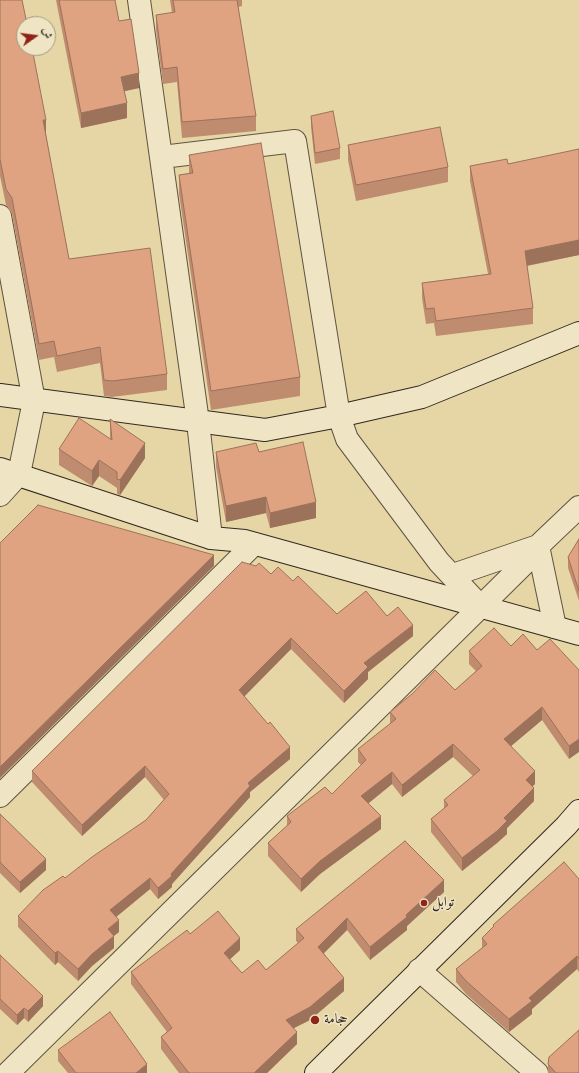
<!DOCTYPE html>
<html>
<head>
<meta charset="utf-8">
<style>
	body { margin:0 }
	#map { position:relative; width:579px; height:1073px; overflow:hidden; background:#e6d6a5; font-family:"IM FELL DW Pica",Amiri,serif }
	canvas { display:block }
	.north { position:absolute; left:16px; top:16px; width:40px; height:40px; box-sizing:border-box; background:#efe4c4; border:1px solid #a39982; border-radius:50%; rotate:76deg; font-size:11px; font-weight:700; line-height:16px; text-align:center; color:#32281f }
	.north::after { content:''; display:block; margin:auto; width:14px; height:18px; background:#8f2418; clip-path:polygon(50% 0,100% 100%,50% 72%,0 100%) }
</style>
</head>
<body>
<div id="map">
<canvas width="579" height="1073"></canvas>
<div class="north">ش</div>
</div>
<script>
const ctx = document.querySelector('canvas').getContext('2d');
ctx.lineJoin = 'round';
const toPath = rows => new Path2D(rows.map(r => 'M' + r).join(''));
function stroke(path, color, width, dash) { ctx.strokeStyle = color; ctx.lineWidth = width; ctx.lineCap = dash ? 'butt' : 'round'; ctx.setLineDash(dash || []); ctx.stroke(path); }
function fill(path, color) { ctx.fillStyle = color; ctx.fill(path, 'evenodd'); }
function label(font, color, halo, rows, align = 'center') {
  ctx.font = font + ' "IM FELL DW Pica",Amiri,serif'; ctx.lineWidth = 3; ctx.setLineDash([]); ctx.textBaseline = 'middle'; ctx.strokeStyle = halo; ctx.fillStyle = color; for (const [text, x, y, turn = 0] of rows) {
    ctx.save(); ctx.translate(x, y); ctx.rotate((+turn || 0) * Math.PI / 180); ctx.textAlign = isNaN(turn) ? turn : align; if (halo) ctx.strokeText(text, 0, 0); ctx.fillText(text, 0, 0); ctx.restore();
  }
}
const street = toPath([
	[139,0,198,422,211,538],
	[162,157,295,141,339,416,347,439,439,562,480,606],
	[0,216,34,401,19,474,0,495],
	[453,575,538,546,555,627],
	[0,796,254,544],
	[419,970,537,1073],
	[8,1073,532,556,538,546,579,507]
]);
const secondary = toPath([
	[0,395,265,430,339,416,422,397,579,333],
	[0,469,211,538,245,541,579,634],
	[316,1073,566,826,579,811]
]);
const wall = toPath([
	[0,0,46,135,69,259,167,374,167,390,112,397,104,396,100,363,57,372,54,357,39,360,12,214,6,205,0,176],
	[56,0,115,0,119,21,139,88,124,91,127,118,81,128],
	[170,0,242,0,242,6,238,7,256,116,256,131,182,138,177,82,163,84,156,30,156,15,172,13],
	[311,116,340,148,340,159,315,164,311,127],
	[348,145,448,167,448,182,356,201,348,160],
	[189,155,300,377,300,396,211,410,179,194,179,175,189,173],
	[508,164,579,255,527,266,533,308,533,324,436,336,434,323,426,324,422,298,422,283,488,274,470,181,470,166],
	[110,419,145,458,120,495,117,494,117,488,99,476,92,486,59,465,59,449,110,439],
	[216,452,259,452,316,518,270,528,266,513,226,522,216,467],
	[579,539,579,601,568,568,568,557],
	[271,574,293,581,337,614,387,616,413,636,368,672,368,679,344,703,291,649,244,696,290,759,250,792,250,797,172,884,172,887,158,899,150,889,116,917,119,932,114,936,114,948,92,966,78,981,58,962,55,965,18,927,18,916,65,878,146,820,164,800,145,777,82,836,32,782,32,771],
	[511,646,537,650,579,670,569,759,542,720,511,746,535,784,532,786,534,801,507,828,507,834,497,843,462,871,431,832,431,819,444,809,444,800,473,776,453,757,402,797,392,784,368,804,381,829,320,874,301,892,268,856,268,843,287,826,287,816,332,794,361,765,358,762,358,749,390,724,390,712,455,690,476,671,469,664,469,651],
	[0,814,46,870,20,893,0,873],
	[579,879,579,972,577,969,532,1009,532,1014,509,1032,466,994,456,982,456,969,482,948,482,938,493,927,493,925],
	[444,892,407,926,407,930,370,960,347,930,324,953,344,991,310,1020,294,1028,297,1044,267,1073,179,1073,161,1049,161,1037,167,1032,131,984,131,972,190,934,240,950,230,959,242,973,266,970,298,943,296,941,296,929],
	[0,955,43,1006,28,1022,24,1018,17,1025,0,1009],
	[58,1050,147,1073,68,1073,58,1061],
	[548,1064,579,1073,548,1073]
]);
const shadedWall = toPath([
	[139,73,139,88,121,92,121,77],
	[127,103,127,118,81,128,81,113],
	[43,120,46,120,46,136],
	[579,240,579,255,525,266,525,251],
	[145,443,145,458,120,495,120,480],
	[99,460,99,476,92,486,92,471],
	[266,497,266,513,226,522,226,506],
	[316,502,316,518,270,528,270,513],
	[214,555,214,566,0,778,0,767],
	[413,625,413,636,368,672,368,679,344,703,344,691,364,663],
	[291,638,291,649,239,702,239,690],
	[542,707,542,720,504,752,504,739],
	[579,739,579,752,569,759,569,746],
	[453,744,453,757,402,797,402,785],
	[290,747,290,759,250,792,250,797,172,884,172,887,158,899,158,888,171,874,248,783],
	[145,766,145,777,82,836,82,825],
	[535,771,535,784,526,793,526,780],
	[392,772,392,784,361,809,361,796],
	[534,788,534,801,507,828,507,834,497,843,462,871,462,858],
	[381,816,381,829,320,874,301,892,301,879,320,861],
	[46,859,46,870,20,893,20,882],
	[150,878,150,889,110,922,110,910],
	[444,880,444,892,407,926,407,930,370,960,370,947],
	[347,918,347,930,318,959,318,947],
	[119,920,119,932,108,940,108,929],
	[114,936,114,948,92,966,78,981,78,969,92,954],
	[240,938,240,950,224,965,224,953],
	[58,951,58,962,55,965,55,953],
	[577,956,577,969,532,1009,532,1014,509,1032,509,1019,529,998],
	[344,978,344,991,310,1020,286,1032,286,1020],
	[43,996,43,1006,28,1022,28,1011],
	[24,1008,24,1018,17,1025,17,1015],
	[297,1032,297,1044,267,1073,254,1073],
	[147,1064,147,1073,136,1073]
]);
const building = toPath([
	[0,0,22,0,27,24,24,24,24,48,32,48,46,120,43,120,69,259,150,248,167,374,112,381,104,380,100,347,57,356,54,341,39,344,12,198,6,189,0,159,0,0],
	[59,0,115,0,119,21,131,19,139,73,121,77,127,103,81,113,59,0],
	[173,0,237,0,256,116,182,122,177,67,163,69,156,15,175,12,173,0],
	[333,111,340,148,315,153,311,116,333,111],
	[440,127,448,167,356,185,348,145,440,127],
	[261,143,300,377,211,391,179,175,193,173,189,155,261,143],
	[579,149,579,240,525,251,533,308,436,321,434,308,426,309,422,283,491,274,470,166,507,159,508,164,579,149],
	[79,418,112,440,110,419,145,443,120,480,117,479,117,472,99,460,92,471,59,449,79,418],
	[303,442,316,502,270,513,266,497,226,506,216,452,256,443,259,452,303,442],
	[38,505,214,555,0,767,0,543,38,505],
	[579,539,579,591,568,557,579,539],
	[242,562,256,566,259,563,271,574,278,567,293,581,298,576,337,614,366,591,387,616,398,607,413,625,364,663,368,667,344,691,291,638,239,690,268,724,270,722,290,747,248,783,250,786,171,874,172,876,158,888,150,878,110,910,119,920,108,929,114,936,92,954,78,969,58,951,55,953,18,916,43,890,63,876,65,878,92,857,146,820,169,794,145,766,82,825,32,771,242,562],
	[494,628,511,646,523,634,537,650,550,639,579,670,579,739,569,746,542,707,504,739,535,771,526,780,534,788,504,818,507,821,497,831,462,858,431,819,448,805,444,800,480,770,453,744,402,785,392,772,361,796,381,816,320,861,301,879,268,843,291,822,287,816,325,787,332,794,366,760,358,749,396,719,390,712,412,694,435,670,455,690,482,666,469,651,494,628],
	[0,814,46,859,20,882,0,862,0,814],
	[405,841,444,880,406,915,407,917,370,947,347,918,318,947,344,978,310,1007,286,1020,297,1032,254,1073,189,1073,161,1037,172,1028,131,972,187,930,190,934,218,911,240,938,224,953,242,973,258,960,266,970,304,938,296,929,405,841],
	[564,862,579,879,579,959,577,956,529,998,532,1001,509,1019,466,981,456,969,487,944,482,938,494,926,493,925,564,862],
	[0,955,43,996,28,1011,24,1008,17,1015,0,999,0,955],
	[110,1012,147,1064,136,1073,76,1073,58,1050,110,1012],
	[579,1030,579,1073,556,1073,548,1064,549,1057,579,1030]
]);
const markers = [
	[424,903,4,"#8f2418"],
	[315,1020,5,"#8f2418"]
];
const poiNames = [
	["توابل",432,903],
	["حجامة",324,1020]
];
stroke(street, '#5f5440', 24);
stroke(secondary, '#32281f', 24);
stroke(street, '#efe4c4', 22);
stroke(secondary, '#efe4c4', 22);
fill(wall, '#c08c70');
fill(shadedWall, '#9c725b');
fill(building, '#dfa382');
stroke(building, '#9c725b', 1);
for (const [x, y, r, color] of markers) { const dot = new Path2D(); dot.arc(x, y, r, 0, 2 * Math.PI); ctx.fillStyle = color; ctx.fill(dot); stroke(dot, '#efe4c4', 1.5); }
label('14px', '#32281f', '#efe4c4', poiNames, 'left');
</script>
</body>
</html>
